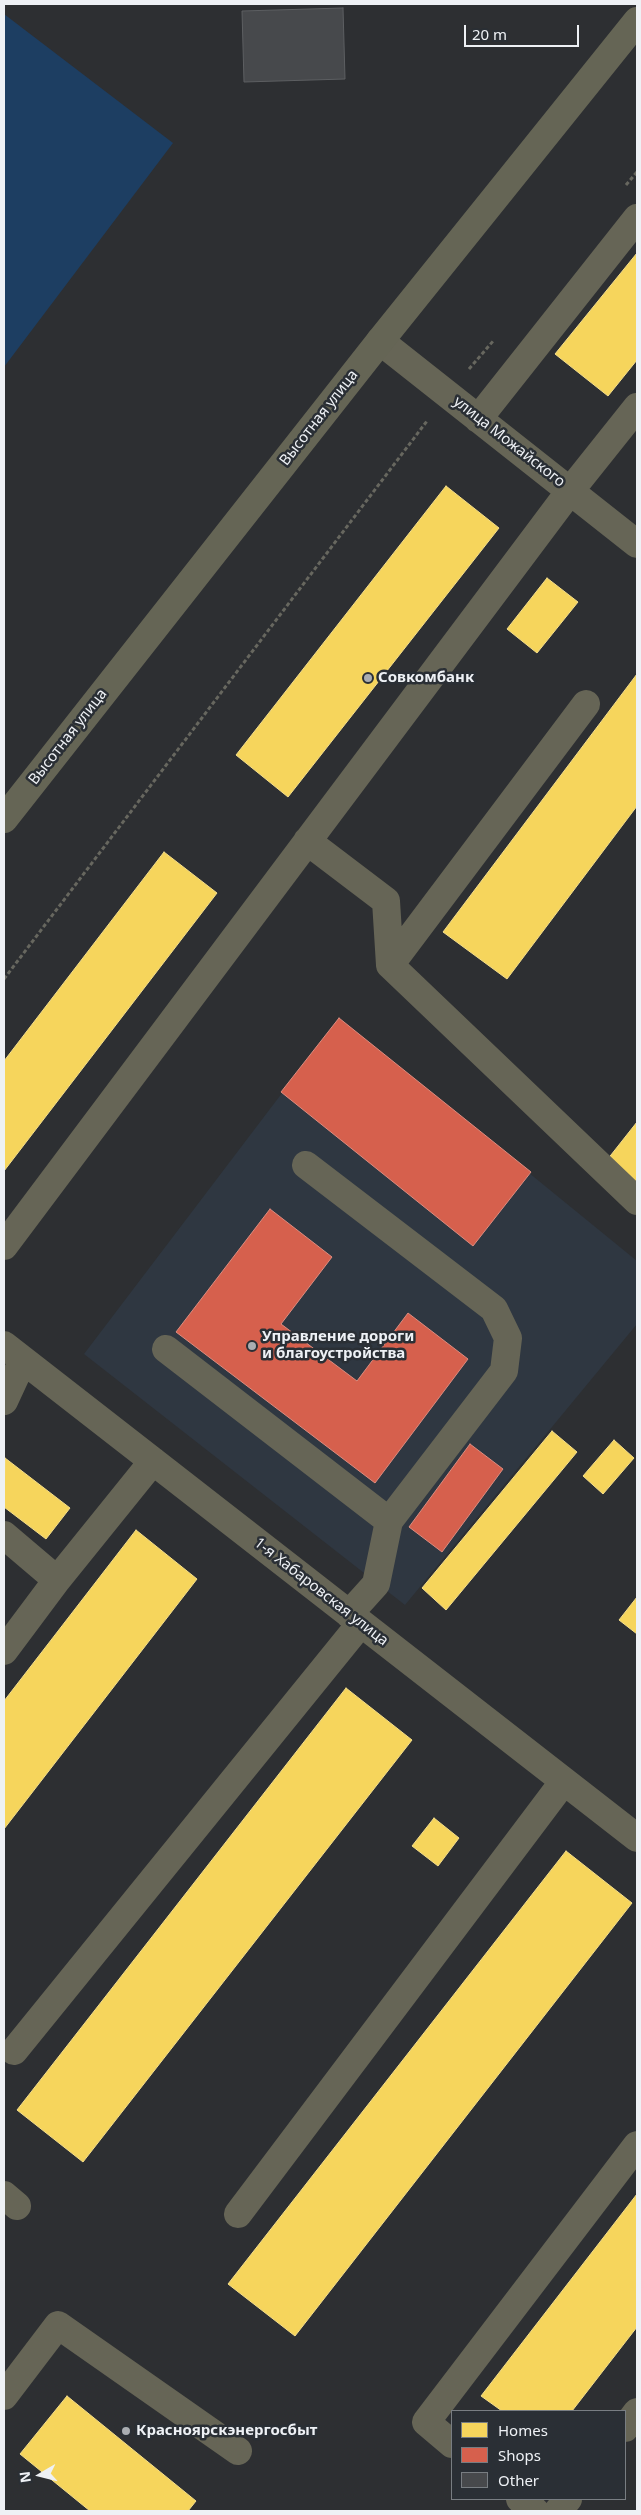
<!DOCTYPE html>
<html>
<head>
<meta charset="utf-8">
<style>
	body { margin:0 }
	#map { position:relative; width:641px; height:2515px; overflow:hidden; background:#2d2f32; font-family:"Noto Sans",sans-serif }
	canvas { display:block }
	.frame { position:absolute; inset:0; border:5px solid #eef1f5; pointer-events:none }
	.legend { position:absolute; left:451px; top:2410px; width:175px; height:90px; box-sizing:border-box; background:#2a2f35; border:1px solid #787d82; margin:0; padding:6px 9px; list-style:none; font-size:15px; color:#eef1f5 }
	.legend li { display:flex; align-items:center; gap:10px; height:25px }
	.legend b { width:25px; border:1px solid #787d82 }
	.north { position:absolute; left:15px; top:2450px; width:50px; height:50px; -webkit-text-stroke:4px #2a2f35; paint-order:stroke; rotate:262deg; font-size:14px; font-weight:700; line-height:20px; text-align:center; color:#eef1f5 }
	.north::after { content:''; display:block; margin:auto; width:18px; height:22px; background:#eef1f5; clip-path:polygon(50% 0,100% 100%,50% 72%,0 100%) }
	.scale { position:absolute; left:464px; top:25px; width:115px; height:22px; box-sizing:border-box; border:2px solid #eef1f5; border-top:0; padding-left:6px; font-size:15px; line-height:18px; white-space:nowrap; color:#eef1f5; -webkit-text-stroke:4px #2a2f35; paint-order:stroke }
</style>
</head>
<body>
<div id="map">
<canvas width="641" height="2515"></canvas>
<div class="frame"></div>
<ul class="legend">
<li><b style="height:14px;background:#f6d55c"></b>Homes</li>
<li><b style="height:14px;background:#d6604d"></b>Shops</li>
<li><b style="height:14px;background:#47494c"></b>Other</li>
</ul>
<div class="north">N</div>
<div class="scale">20 m</div>
</div>
<script>
const ctx = document.querySelector('canvas').getContext('2d');
ctx.lineJoin = 'round';
function fill(path, color) { ctx.fillStyle = color; ctx.fill(path, 'evenodd'); }
const toPath = rows => new Path2D(rows.map(r => 'M' + r).join(''));
function stroke(path, color, width, dash) { ctx.strokeStyle = color; ctx.lineWidth = width; ctx.lineCap = dash ? 'butt' : 'round'; ctx.setLineDash(dash || []); ctx.stroke(path); }
function label(font, color, halo, rows, align = 'center') {
  ctx.font = font + ' "Noto Sans",sans-serif'; ctx.lineWidth = 5; ctx.setLineDash([]); ctx.textBaseline = 'middle'; ctx.strokeStyle = halo; ctx.fillStyle = color; for (const [text, x, y, turn = 0] of rows) {
    ctx.save(); ctx.translate(x, y); ctx.rotate((+turn || 0) * Math.PI / 180); ctx.textAlign = isNaN(turn) ? turn : align; if (halo) ctx.strokeText(text, 0, 0); ctx.fillText(text, 0, 0); ctx.restore();
  }
}
const built = toPath([
	[339,1018,637,1261,637,1324,405,1605,84,1354]
]);
const green = toPath([
	[4,14,173,143,4,367]
]);
const homes = toPath([
	[637,253,637,360,608,396,555,354,637,253],
	[446,486,499,528,288,797,236,755,446,486],
	[547,578,578,602,537,653,507,629,547,578],
	[637,674,637,806,507,979,443,932,637,674],
	[164,852,217,893,4,1171,4,1061,164,852],
	[637,1122,637,1184,607,1160,637,1122],
	[552,1431,577,1452,446,1610,422,1588,552,1431],
	[614,1440,634,1458,603,1494,583,1476,614,1440],
	[5,1458,70,1508,46,1539,4,1507,5,1458],
	[136,1530,197,1579,4,1829,4,1701,136,1530],
	[637,1597,637,1634,619,1620,637,1597],
	[346,1688,412,1740,83,2162,17,2110,346,1688],
	[434,1818,459,1838,438,1866,412,1846,434,1818],
	[566,1851,632,1903,295,2336,228,2284,566,1851],
	[637,2194,637,2327,572,2411,502,2411,481,2396,637,2194],
	[67,2396,196,2501,188,2511,90,2511,20,2454,67,2396]
]);
const shops = toPath([
	[339,1018,531,1172,473,1246,281,1092,339,1018],
	[270,1209,332,1257,281,1324,357,1381,408,1313,468,1359,375,1483,176,1332,270,1209],
	[470,1444,503,1469,442,1552,409,1527,470,1444]
]);
const building = toPath([
	[343,8,345,79,244,82,242,11,343,8]
]);
const path = toPath([
	[626,185,637,172],
	[469,369,494,340],
	[4,979,427,421]
]);
const minor = toPath([
	[380,341,637,544],
	[478,419,637,218],
	[307,841,386,901,390,965,637,1201],
	[390,965,586,704],
	[306,1165,494,1309,508,1338,504,1371,389,1521,376,1584,349,1614],
	[4,1246,570,491,637,407],
	[4,1345,637,1838],
	[166,1349,389,1521],
	[4,1401,23,1360],
	[4,1535,57,1580],
	[4,1651,57,1580,153,1461],
	[14,2051,361,1623],
	[4,2195,17,2206],
	[238,2214,564,1781],
	[4,2396,58,2325,238,2451],
	[625,2428,637,2412],
	[452,2444,426,2422,637,2145],
	[520,2499,535,2511],
	[558,2511,568,2499]
]);
const major = toPath([
	[4,819,380,341,637,21]
]);
const markers = [
	[368,678,5,"#aaadb1"],
	[252,1346,5,"#aaadb1"],
	[126,2431,5,"#aaadb1"]
];
const streetNames = [
	["Высотная улица",319,418,-52],
	["улица Можайского",509,442,38],
	["Высотная улица",68,737,-52],
	["1-я Хабаровская улица",321,1592,38]
];
const poiNames = [
	["Совкомбанк",378,678],
	["Управление дороги",262,1337],
	["и благоустройства",262,1354],
	["Красноярскэнергосбыт",136,2431]
];
fill(built, '#2f3741');
fill(green, '#1d3e62');
fill(homes, '#f6d55c');
stroke(homes, '#f4dd8a', 1);
fill(shops, '#d6604d');
stroke(shops, '#dd8c7f', 1);
fill(building, '#47494c');
stroke(building, '#5d5f62', 1);
stroke(path, '#67675f', 3, [4, 2.5]);
stroke(minor, '#666556', 28);
stroke(major, '#656555', 28);
for (const [x, y, r, color] of markers) { const dot = new Path2D(); dot.arc(x, y, r, 0, 2 * Math.PI); ctx.fillStyle = color; ctx.fill(dot); stroke(dot, '#2a2f35', 2); }
label('15px', '#eef1f5', '#2a2f35', streetNames);
label('bold 15px', '#eef1f5', '#2a2f35', poiNames, 'left');
</script>
</body>
</html>
